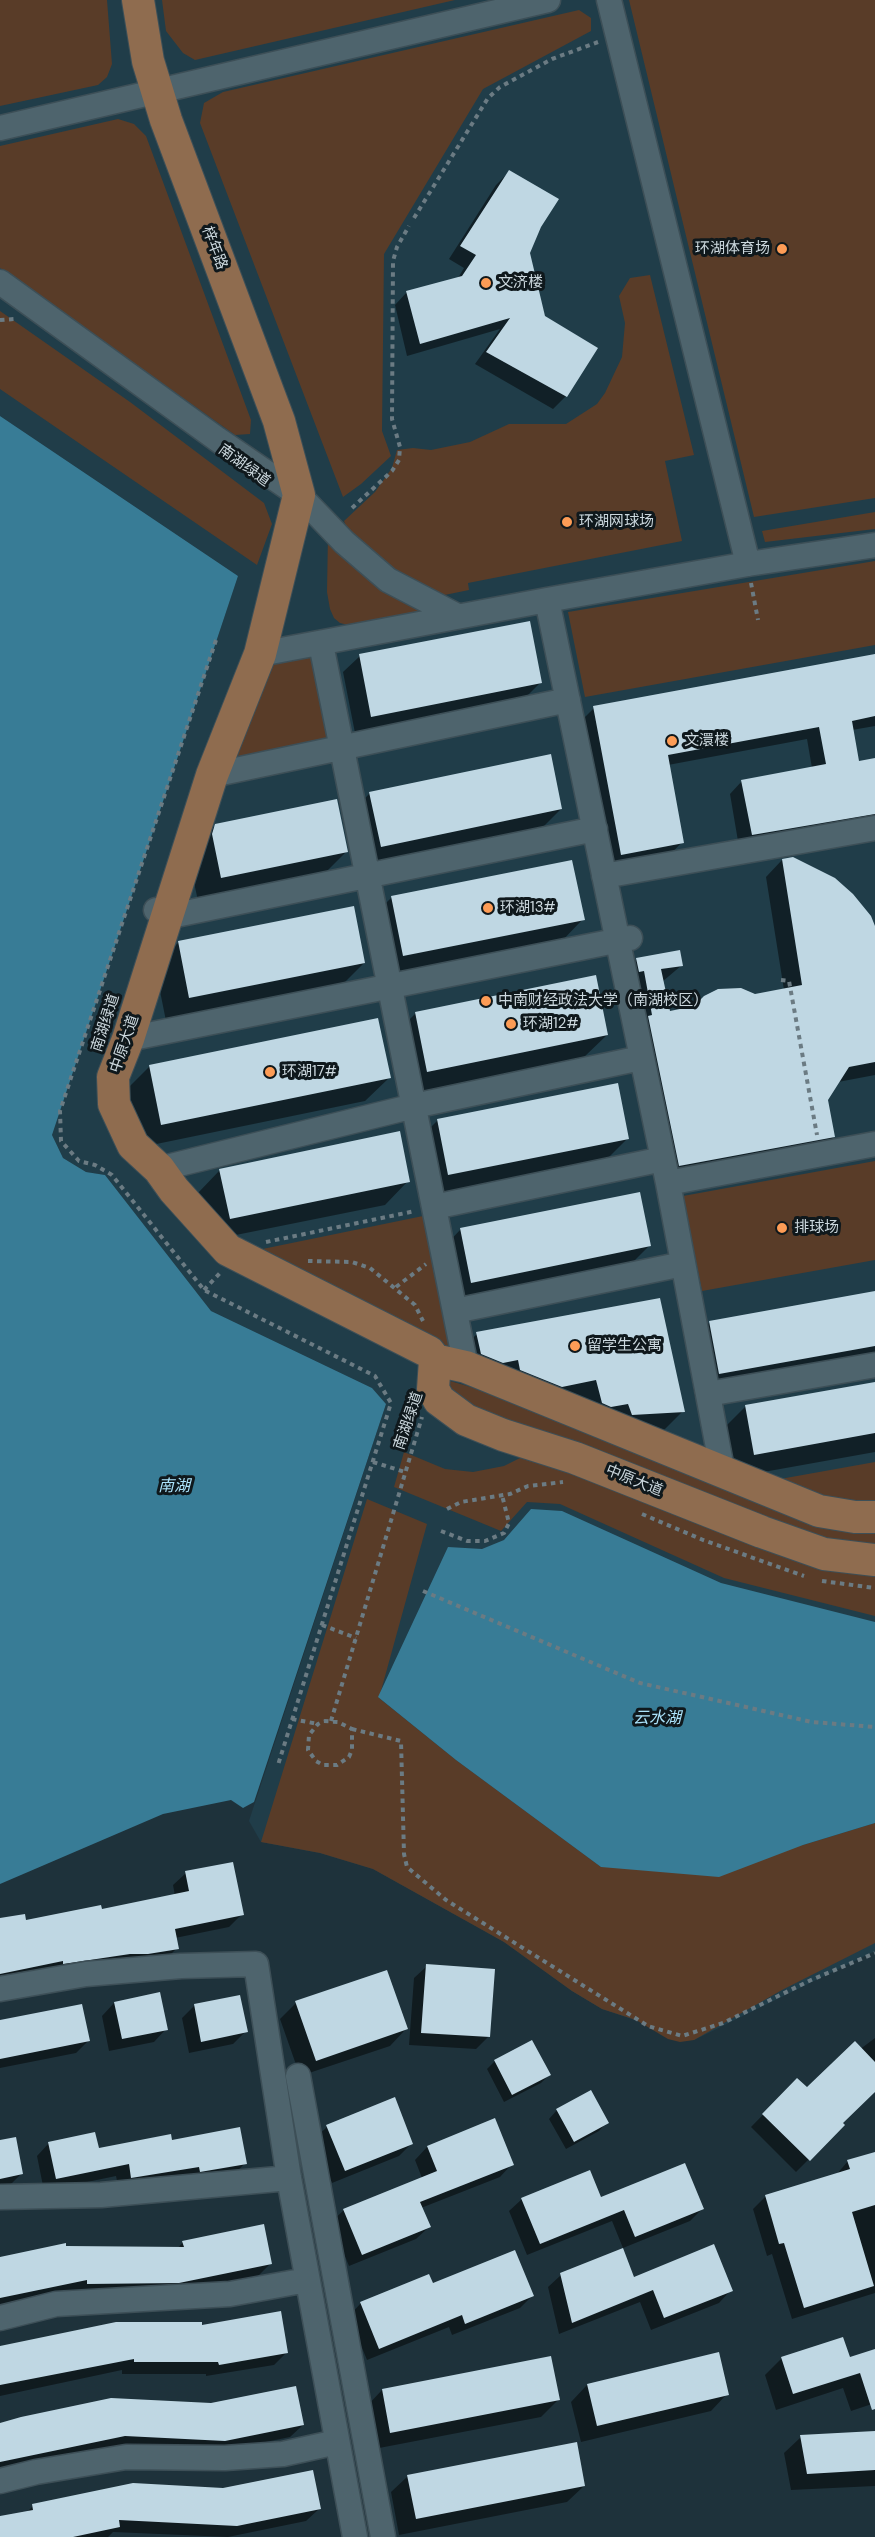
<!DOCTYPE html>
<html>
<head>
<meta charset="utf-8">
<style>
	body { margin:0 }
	canvas { display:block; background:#1e323b }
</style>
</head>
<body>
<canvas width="875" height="2537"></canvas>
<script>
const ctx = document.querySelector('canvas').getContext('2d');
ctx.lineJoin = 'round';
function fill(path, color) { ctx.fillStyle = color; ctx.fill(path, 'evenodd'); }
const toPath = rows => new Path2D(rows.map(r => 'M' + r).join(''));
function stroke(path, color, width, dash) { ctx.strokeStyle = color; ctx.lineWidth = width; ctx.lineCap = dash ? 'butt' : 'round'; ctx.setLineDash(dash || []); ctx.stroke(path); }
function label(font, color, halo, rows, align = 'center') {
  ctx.font = font + ' "DM Sans","Noto Sans SC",sans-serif'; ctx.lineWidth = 6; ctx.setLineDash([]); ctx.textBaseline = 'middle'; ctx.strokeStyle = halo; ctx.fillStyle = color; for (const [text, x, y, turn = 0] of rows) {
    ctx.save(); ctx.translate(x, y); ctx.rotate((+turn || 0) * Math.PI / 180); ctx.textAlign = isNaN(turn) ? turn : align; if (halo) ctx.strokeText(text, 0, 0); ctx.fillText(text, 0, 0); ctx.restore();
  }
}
const built = toPath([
	[0,0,875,0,875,1951,694,2040,602,2009,572,1991,504,1942,373,1869,320,1853,261,1842,249,1821,386,1404,372,1388,211,1311,105,1175,86,1172,63,1158,52,1135,238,576,0,416]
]);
const green = toPath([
	[0,0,107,0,112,64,107,77,98,85,0,106],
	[162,0,455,0,195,60,183,53,166,31],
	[629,0,875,0,875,498,754,517],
	[579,10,591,18,591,31,483,89,384,254,382,431,391,456,361,484,343,497,200,123,204,103,223,92],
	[118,119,134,124,146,136,251,420,250,434,235,435,0,268,0,146],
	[650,275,694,455,665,461,682,541,468,583,469,590,425,599,355,549,344,521,375,492,392,468,397,450,413,448,431,450,470,442,509,424,566,424,597,404,605,393,622,357,625,323,619,296,630,278],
	[0,311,130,402,264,503,272,524,257,565,0,389],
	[875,512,875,529,765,542,762,531],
	[328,534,425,611,348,625,340,623,334,618,330,609,327,592],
	[875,561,875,645,585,697,568,612],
	[319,649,337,745,231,767,271,659],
	[875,1161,875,1260,702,1291,683,1196],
	[423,1216,454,1356,243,1253],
	[443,1379,551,1410,769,1481,875,1462,875,1554,813,1544,453,1402],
	[538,1449,875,1566,875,1616,724,1578,560,1504,527,1502,501,1531,394,1487,404,1452,445,1469,473,1472,504,1466],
	[367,1499,427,1524,379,1698,456,1760,601,1867,803,1845,875,1823,875,1943,782,1990,694,2040,680,2042,668,2039,636,2020,602,2009,572,1991,504,1942,373,1869,320,1853,261,1842]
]);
const water = toPath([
	[0,416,238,576,52,1135,63,1158,86,1172,105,1175,211,1311,372,1388,386,1404,254,1802,243,1808,231,1800,163,1814,0,1884],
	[531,1509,562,1511,721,1583,875,1622,875,1823,803,1845,719,1877,601,1867,456,1760,378,1697,448,1547,482,1549,504,1540]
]);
const shadow = toPath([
	[509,172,540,227,528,253,566,396,553,409,475,364,500,329,407,356,395,305,407,292,458,278,464,268,449,259,496,185],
	[360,656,540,683,524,699,355,733,343,672],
	[875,656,875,726,852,730,858,763,875,759,875,823,739,847,730,794,742,781,812,768,807,739,668,765,682,842,670,855,609,866,582,720,594,708],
	[370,793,561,809,537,833,358,869,347,817],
	[216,825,346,852,323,875,198,901,189,859,192,849],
	[782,860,875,930,875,1075,838,1082,826,1100,834,1137,817,1153,663,1182,620,976,637,959,682,965,662,982,668,1012,784,990,766,877],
	[571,861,583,919,560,943,379,979,368,921,391,898],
	[179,942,364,963,340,987,166,1021,155,966],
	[595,977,607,1035,583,1058,403,1095,392,1037,415,1014],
	[377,1020,389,1078,365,1101,137,1148,126,1090,149,1067],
	[438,1120,627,1139,604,1162,425,1197,414,1144],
	[220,1170,408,1181,385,1205,206,1241,197,1194],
	[461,1229,649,1246,626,1269,448,1305,438,1253],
	[875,1293,875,1364,695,1397,686,1346,709,1323],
	[477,1334,683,1411,660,1434,453,1357],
	[875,1383,875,1452,730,1478,722,1430,745,1407],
	[186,1873,242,1914,229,1927,175,1938,177,1948,164,1961,0,1983,0,1920,25,1922,101,1910,175,1896,173,1885],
	[427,1966,489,2036,476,2049,409,2045,414,1978],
	[239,1997,246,2031,233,2044,189,2053,182,2018,194,2006],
	[114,2003,166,2029,154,2042,109,2051,102,2016],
	[296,2003,406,2029,390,2046,300,2076,280,2019],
	[0,2022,88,2041,76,2053,0,2068],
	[875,2038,875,2091,841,2123,843,2125,796,2172,751,2127,797,2080,807,2089],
	[495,2061,549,2075,541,2083,504,2102,487,2069],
	[557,2110,607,2122,599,2131,566,2149,549,2119],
	[327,2127,412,2143,399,2156,332,2183,314,2139],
	[0,2141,22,2173,9,2186,0,2188],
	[49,2143,97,2150,245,2163,233,2176,119,2190,116,2176,44,2191,37,2156],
	[427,2147,512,2164,500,2177,421,2208,429,2227,416,2239,349,2266,331,2222,344,2210,422,2178,415,2160],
	[875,2153,875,2293,792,2319,772,2254,767,2256,753,2209,765,2197,836,2175,848,2161],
	[522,2199,600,2199,702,2209,690,2221,623,2248,612,2221,527,2255,509,2211],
	[183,2242,271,2263,258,2276,165,2295,0,2307,0,2258,65,2248,177,2249],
	[561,2275,633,2279,731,2290,719,2303,651,2330,640,2302,559,2334,548,2287],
	[432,2285,532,2296,520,2308,452,2335,449,2327,367,2360,349,2316,361,2303],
	[200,2327,287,2352,274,2365,206,2376,206,2374,122,2374,122,2370,0,2396,0,2347],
	[875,2351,875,2403,851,2411,843,2388,776,2410,765,2375,782,2358,849,2359],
	[587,2385,727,2394,711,2411,581,2442,571,2402],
	[382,2390,558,2400,541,2417,374,2449,366,2407],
	[0,2425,303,2425,290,2437,212,2453,0,2472],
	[875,2432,875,2486,791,2490,784,2453,801,2437],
	[408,2476,584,2486,567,2502,399,2535,391,2492],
	[33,2506,319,2509,306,2521,228,2537,113,2532,108,2537,0,2537,0,2518,26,2513]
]);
const building = toPath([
	[509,170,559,199,541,227,530,253,545,316,598,348,567,397,486,352,510,318,420,344,406,291,462,276,476,255,460,246],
	[530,621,542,683,371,717,359,654],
	[875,654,875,716,852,721,859,761,875,758,875,814,752,835,741,780,826,764,819,727,668,755,684,843,621,855,593,706],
	[551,754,562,809,381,847,369,792],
	[337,799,348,852,221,878,212,834,215,824],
	[793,857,835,878,853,894,871,916,875,926,875,1062,849,1067,828,1100,835,1137,679,1166,648,1016,652,1015,644,971,639,972,636,958,680,950,683,966,661,969,670,1011,694,1006,704,996,718,989,741,988,755,994,802,985,782,859],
	[572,860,585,920,403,956,391,896],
	[354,906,365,963,189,998,178,941],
	[596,975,608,1035,427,1072,415,1012],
	[378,1018,391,1078,161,1125,149,1065],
	[618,1083,629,1139,448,1175,437,1119],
	[400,1131,410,1182,230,1219,219,1169],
	[640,1192,651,1246,471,1283,460,1228],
	[875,1291,875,1346,719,1374,709,1321],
	[660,1298,685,1412,632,1415,628,1404,611,1407,602,1403,596,1380,562,1387,520,1370,518,1360,503,1363,481,1354,476,1332],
	[875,1382,875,1433,754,1455,745,1405],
	[233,1862,244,1915,175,1929,179,1949,148,1954,130,1954,63,1964,63,1961,0,1974,0,1918,25,1914,26,1920,101,1905,102,1909,189,1891,185,1871],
	[426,1964,495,1969,490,2037,421,2033],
	[387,1970,408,2029,316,2061,295,2001],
	[160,1992,168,2030,122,2039,114,2002],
	[240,1995,248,2032,201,2042,194,2004],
	[82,2004,90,2041,0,2059,0,2020],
	[532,2040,551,2075,512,2095,494,2060],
	[855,2041,875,2062,875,2092,843,2123,845,2125,810,2161,762,2114,797,2078,807,2087],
	[591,2090,609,2123,574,2142,556,2109],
	[395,2097,413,2144,345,2171,326,2125],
	[495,2118,514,2165,420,2202,431,2227,362,2255,343,2209,437,2171,427,2146],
	[240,2127,247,2164,200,2172,199,2167,131,2178,129,2164,56,2179,48,2142,95,2132,99,2148,171,2134,172,2140],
	[16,2137,23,2174,0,2179,0,2140],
	[875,2152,875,2205,852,2212,874,2286,804,2308,784,2243,779,2244,765,2195,850,2169,847,2160],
	[685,2163,704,2209,635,2237,624,2210,540,2244,521,2198,590,2170,601,2197],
	[264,2224,272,2264,179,2283,87,2284,87,2280,0,2298,0,2257,66,2243,66,2246,184,2247,182,2241],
	[714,2244,733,2291,664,2318,653,2290,572,2323,560,2273,623,2248,634,2277],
	[515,2250,534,2296,465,2324,462,2315,379,2349,360,2302,429,2274,433,2283],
	[281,2311,288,2353,219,2365,218,2362,134,2362,134,2359,0,2385,0,2346,116,2322,202,2322,202,2325],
	[843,2337,850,2357,875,2349,875,2409,872,2410,860,2373,793,2394,781,2357],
	[719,2352,729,2395,597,2426,587,2384],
	[551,2356,560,2400,390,2433,382,2389],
	[296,2386,304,2425,225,2441,125,2436,0,2462,0,2423,21,2417,111,2398,211,2403],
	[875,2431,875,2470,807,2474,800,2435],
	[577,2442,585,2486,416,2519,407,2475],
	[313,2470,321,2509,237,2526,119,2520,120,2527,73,2537,0,2537,0,2516,33,2510,32,2504,133,2483,223,2488]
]);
const path = toPath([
	[414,218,488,98,500,87,552,59,598,42],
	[0,320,15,319],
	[352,508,392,471,399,460,400,447,392,419,393,261,397,247,409,226],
	[751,583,758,620],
	[216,640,60,1111,61,1141,79,1161,95,1165,112,1175,204,1290,375,1376,391,1403,278,1765],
	[781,980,789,981,817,1135],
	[266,1242,415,1211],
	[308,1261,352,1262,370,1268,415,1305,423,1321],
	[396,1287,426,1264],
	[204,1290,220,1273],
	[373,1462,405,1472],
	[447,1509,461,1502,510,1494,528,1486,563,1482],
	[642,1514,703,1540,804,1576],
	[441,1531,467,1541,485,1541,504,1533,509,1523,502,1495],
	[822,1581,875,1588],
	[423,1591,640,1683,812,1722,875,1727],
	[322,1625,356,1638],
	[292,1719,318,1724],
	[324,1721,338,1722,352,1729,352,1750,349,1757,337,1765,323,1765,316,1761,308,1750,309,1735,318,1724,324,1721],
	[331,1721,422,1417],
	[352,1729,401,1741,404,1854,407,1867,446,1900,648,2026,682,2036,723,2023,811,1980,875,1953]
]);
const minor = toPath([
	[609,0,748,564],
	[0,128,548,0],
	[0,282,217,439,299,495,344,542,388,580,457,616],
	[547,600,668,1183,723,1474],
	[321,644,466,1367],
	[260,654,547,600,748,564,875,545],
	[212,775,568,700],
	[604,876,875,828],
	[156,910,166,917,595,829],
	[128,1039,630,938],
	[159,1169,414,1106,641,1058],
	[668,1183,875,1144],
	[434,1207,663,1159],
	[455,1311,683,1264],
	[708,1394,875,1365],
	[0,1989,86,1974,181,1966,256,1964,289,2178,355,2537],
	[298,2076,383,2537],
	[0,2197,101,2195,289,2178],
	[0,2318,56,2304,230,2294,307,2280],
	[0,2481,36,2472,126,2457,225,2458,283,2454,337,2442]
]);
const major = toPath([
	[138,0,148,61,166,120,279,421,299,495,260,654,212,775,128,1039,113,1077,114,1104,133,1145,159,1169,174,1190,228,1250,429,1352,435,1360,466,1367,819,1511,855,1517,875,1517],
	[435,1360,433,1389,439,1400,466,1420,503,1435,575,1458,762,1532,824,1554,875,1560]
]);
const markers = [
	[782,249,6,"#fd9c56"],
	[486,283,6,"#fd9c56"],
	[567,522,6,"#fd9c56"],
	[672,741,6,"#fd9c56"],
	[488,908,6,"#fd9c56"],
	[486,1001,6,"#fd9c56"],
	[511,1024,6,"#fd9c56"],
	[270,1072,6,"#fd9c56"],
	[782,1228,6,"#fd9c56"],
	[575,1346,6,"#fd9c56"]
];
const streetNames = [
	["梓年路",214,248,69],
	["南湖绿道",244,466,36],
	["南湖绿道",106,1023,-72],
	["中原大道",125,1044,-71],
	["南湖绿道",409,1421,-71],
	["中原大道",634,1481,22]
];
const poiNames = [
	["环湖体育场",770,249,"right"],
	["文济楼",498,283],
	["环湖网球场",579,522],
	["文澴楼",684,741],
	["环湖13#",500,908],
	["中南财经政法大学（南湖校区）",498,1001],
	["环湖12#",523,1024],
	["环湖17#",282,1072],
	["排球场",794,1228],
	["留学生公寓",587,1346]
];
const waterNames = [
	["南湖",174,1487],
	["云水湖",657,1719]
];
fill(built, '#203d49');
fill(green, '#593c28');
fill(water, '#387c96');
fill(shadow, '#0007');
fill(building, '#bfd7e3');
stroke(minor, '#3d4f57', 27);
stroke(major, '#3d4f57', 34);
stroke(path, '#6b7b83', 4, [4.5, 4.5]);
stroke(minor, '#4e646d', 24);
stroke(major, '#8f6c4f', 32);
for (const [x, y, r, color] of markers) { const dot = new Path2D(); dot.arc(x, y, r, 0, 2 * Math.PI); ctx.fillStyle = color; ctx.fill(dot); stroke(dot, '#0f181c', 2); }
label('15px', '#ccd8de', '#0f181c', streetNames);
label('15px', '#ccd8de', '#0f181c', poiNames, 'left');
label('italic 16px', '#ace4fc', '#0f181c', waterNames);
</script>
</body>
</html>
